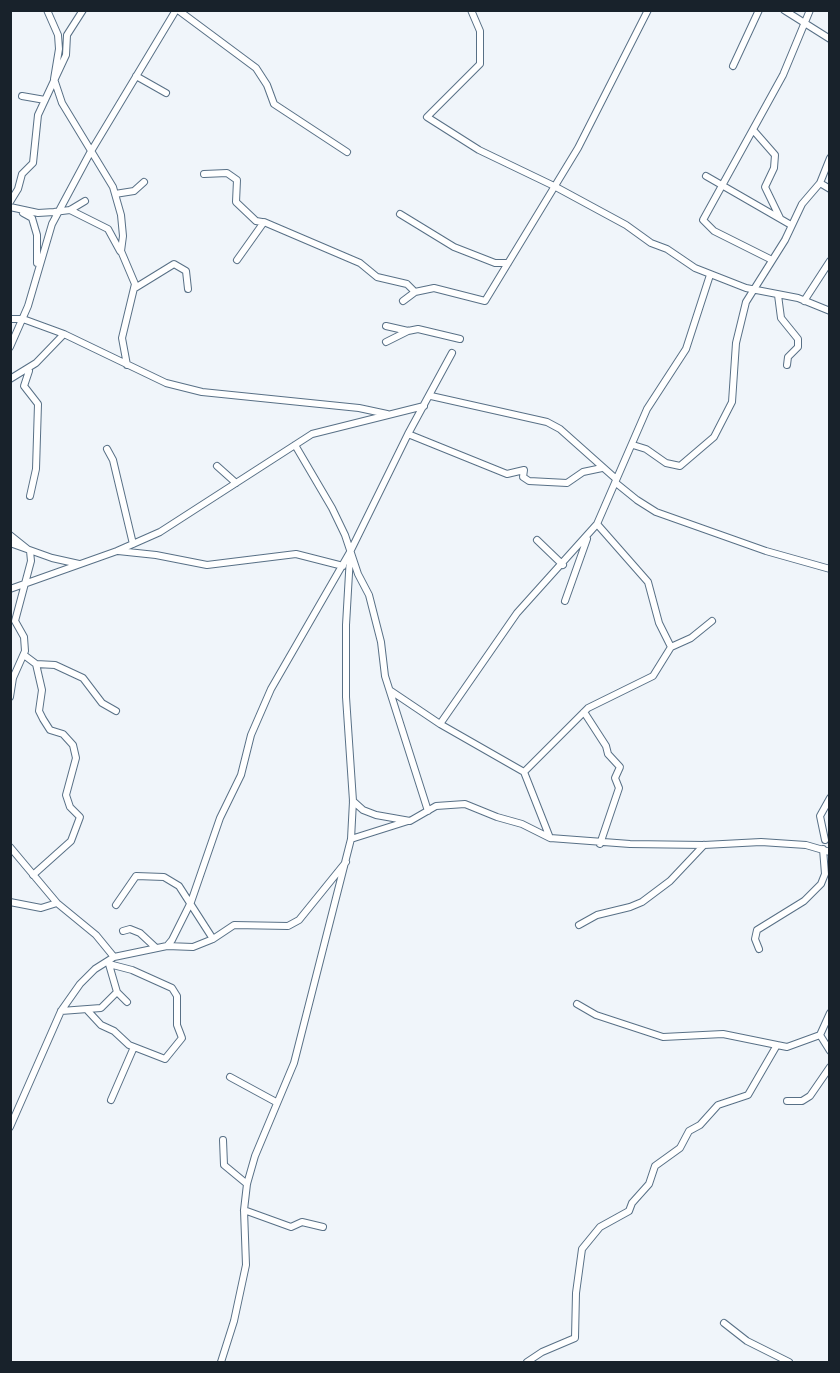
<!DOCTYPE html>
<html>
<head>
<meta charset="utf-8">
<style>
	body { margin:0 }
	#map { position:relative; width:840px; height:1373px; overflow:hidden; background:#f0f5fa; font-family:"Public Sans",sans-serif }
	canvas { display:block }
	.frame { position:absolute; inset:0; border:12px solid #18222b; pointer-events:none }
</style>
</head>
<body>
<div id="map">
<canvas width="840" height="1373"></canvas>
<div class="frame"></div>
</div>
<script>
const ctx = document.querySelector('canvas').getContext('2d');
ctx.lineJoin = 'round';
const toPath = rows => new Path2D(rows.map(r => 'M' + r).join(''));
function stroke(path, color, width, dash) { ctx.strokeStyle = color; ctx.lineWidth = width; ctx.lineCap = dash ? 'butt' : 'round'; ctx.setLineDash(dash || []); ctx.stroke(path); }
const minor = toPath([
	[47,10,58,35,59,49,54,79,62,103,113,187,121,215,123,236,121,251,135,284,122,338,127,365],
	[178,10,256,68,267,85,274,104,347,152],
	[471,10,480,31,480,64,427,117,479,150,554,186,626,225,651,243,667,249,695,268,746,288,798,298,830,311],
	[784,10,830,39],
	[733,66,759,10],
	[136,76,166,93],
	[22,96,45,100],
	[754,131,775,155,774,168,765,187,780,218],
	[204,174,227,173,237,180,236,202,256,221,262,222],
	[706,176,791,225],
	[820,183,830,189],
	[115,194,134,191,144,182],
	[10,202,18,189,22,174,33,163,38,115,66,55,67,35,83,10],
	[10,207,38,213,54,212,70,210,85,201],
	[70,210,108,229,120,251],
	[23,213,32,218,37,235,37,263],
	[400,214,454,247,495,263,508,263],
	[770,259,714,231,703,220,783,75,810,10],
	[237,260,264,222,360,263,377,277,407,284,415,292],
	[135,288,174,264,186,271,188,289],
	[778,295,781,318,798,339,798,347,788,357,787,365],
	[403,301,415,292,434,288,485,301,578,148,648,10],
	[804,301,830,261],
	[10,319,23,319,64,334],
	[386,326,408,331,418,329,460,339],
	[386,342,408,331],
	[10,347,28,306,52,224,90,153,176,10],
	[29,371,24,386,38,404,36,469,30,496],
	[10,379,36,363,64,334,166,383,202,392,359,408,387,414],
	[431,396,547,422,560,429,615,478],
	[408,434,507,474,524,470,523,477,529,481,567,483,583,472,602,468],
	[295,445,332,508,345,535,358,574,369,595,381,642,385,676,428,811],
	[633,445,646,449,666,463,680,466,714,437,732,402,736,343,746,302,785,240,802,204,820,183,830,158],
	[107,449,113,460,133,544],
	[217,466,236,483],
	[616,483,637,500,656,512,766,551,830,569],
	[10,535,30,551,31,561,15,621,24,637,25,651,13,678,10,697],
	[537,540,563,565],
	[10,543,52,558,79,564],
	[118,551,156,555,207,565,296,554,343,566],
	[10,589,117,551,160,532,312,434,424,406],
	[565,601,587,539],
	[671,647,691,638,712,621],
	[24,655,36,664,42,690,39,711,43,719,50,730,63,734,73,745,76,758,66,795,70,807,80,817,71,841,33,875],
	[36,664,55,665,83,678,102,703,116,711],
	[391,691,440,724,524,772,550,838,630,844,704,845,761,842,806,845,830,852],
	[584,712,606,746,608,754,620,767,615,778,619,788,600,844],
	[440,724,517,613,597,524,647,409,686,349,710,275],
	[524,772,588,708,653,676,671,647,659,623,648,582,597,524],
	[353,801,363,810,376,815,410,821,436,806,465,804,497,817,522,824,550,838],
	[351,839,408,821],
	[825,840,820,816,830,798],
	[10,847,57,903,96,935,114,957],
	[10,902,41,908,57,903],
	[116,905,136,876,164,877,179,886,213,939],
	[579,925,597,915,630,907,642,902,670,881,704,845],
	[123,931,130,929,140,933,155,947],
	[167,946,193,947,213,939,234,925,288,926,299,920,346,862],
	[759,949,755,939,757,930,804,901,821,884,825,874,823,849],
	[117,992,127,1002],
	[577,1004,596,1015,663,1037,723,1034,777,1045],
	[61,1011,101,1008,117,992,108,961],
	[88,1011,101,1025,114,1031,129,1045,165,1059,182,1038,177,1025,177,996,172,988,132,970,109,964],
	[830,1013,820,1035,830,1051],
	[230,1077,276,1102],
	[111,1100,134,1047],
	[787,1101,802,1101,810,1096,830,1067],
	[10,1127,61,1011,80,984,95,969,114,957,167,946,172,940,191,902,220,818,241,775,251,735,271,689,350,552,408,434,452,353],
	[223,1140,224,1165,247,1184],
	[244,1210,291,1227,302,1222,323,1227],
	[724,1323,747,1341,789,1362],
	[221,1362,234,1321,246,1265,244,1210,247,1184,255,1156,294,1063,351,839,353,801,346,697,346,625,350,556],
	[527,1362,542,1352,575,1338,576,1293,582,1249,600,1227,629,1211,632,1203,649,1184,655,1166,680,1148,689,1131,700,1125,718,1105,748,1095,777,1045,787,1047,820,1035]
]);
stroke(minor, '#587086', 8);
stroke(minor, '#fff', 6);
</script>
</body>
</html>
